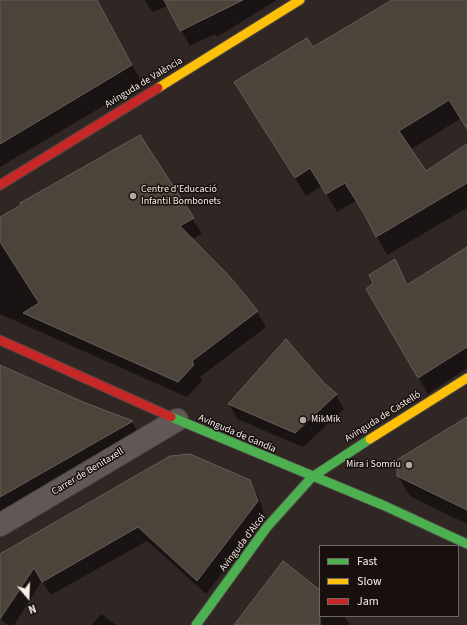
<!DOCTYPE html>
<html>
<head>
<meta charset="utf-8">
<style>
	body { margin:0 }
	#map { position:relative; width:467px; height:625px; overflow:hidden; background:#302724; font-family:"Source Sans 3",sans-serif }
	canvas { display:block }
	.legend { position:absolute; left:319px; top:545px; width:140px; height:72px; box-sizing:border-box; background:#17100d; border:1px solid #716865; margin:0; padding:5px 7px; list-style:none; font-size:12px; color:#f8ede9 }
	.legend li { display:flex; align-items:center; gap:8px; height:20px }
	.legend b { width:20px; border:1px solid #716865 }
	.north { position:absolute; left:8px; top:577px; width:40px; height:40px; -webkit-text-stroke:3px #17100d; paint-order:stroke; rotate:161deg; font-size:11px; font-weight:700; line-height:16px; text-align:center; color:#f8ede9 }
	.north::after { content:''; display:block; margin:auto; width:14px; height:18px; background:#f8ede9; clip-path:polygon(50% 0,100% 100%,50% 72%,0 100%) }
</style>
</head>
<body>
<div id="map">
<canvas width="467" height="625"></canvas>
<ul class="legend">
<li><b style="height:5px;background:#4caf50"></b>Fast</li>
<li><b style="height:5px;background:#ffc107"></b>Slow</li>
<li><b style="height:5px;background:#c62828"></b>Jam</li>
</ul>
<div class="north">N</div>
</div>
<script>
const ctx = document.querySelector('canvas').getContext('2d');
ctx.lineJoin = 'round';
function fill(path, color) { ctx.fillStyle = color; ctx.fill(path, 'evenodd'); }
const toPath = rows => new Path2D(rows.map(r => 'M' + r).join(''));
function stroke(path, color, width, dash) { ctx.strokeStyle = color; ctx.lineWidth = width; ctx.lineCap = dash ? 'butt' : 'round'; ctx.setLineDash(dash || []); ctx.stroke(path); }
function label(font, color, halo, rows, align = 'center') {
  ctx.font = font + ' "Source Sans 3",sans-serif'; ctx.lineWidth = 3; ctx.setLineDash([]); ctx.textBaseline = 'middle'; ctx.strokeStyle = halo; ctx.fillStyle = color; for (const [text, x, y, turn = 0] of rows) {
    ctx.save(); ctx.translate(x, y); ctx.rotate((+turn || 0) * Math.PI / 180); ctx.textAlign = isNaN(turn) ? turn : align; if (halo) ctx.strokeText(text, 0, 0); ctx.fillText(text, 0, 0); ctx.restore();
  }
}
const shadow = toPath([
	[0,0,97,0,142,83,0,167],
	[145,0,277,0,217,37,215,34,190,46,168,6,152,12],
	[394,0,467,0,467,128,461,118,410,150,426,173,467,147,467,208,387,255,356,201,337,212,322,186,306,196,246,100,312,49],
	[139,136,202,234,192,239,230,278,257,312,266,327,200,377,202,381,187,397,0,314,0,218],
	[467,248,467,368,428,394,367,289,395,261,408,285],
	[0,366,82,403,132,422,142,440,0,521],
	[324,385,336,395,344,409,303,447,237,419,229,404],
	[467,418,467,524,410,496,398,476],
	[250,481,258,496,265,516,206,594,147,541,51,595,42,581,14,625,8,625,0,619,0,555],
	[320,591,320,616,344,616,350,625,234,625],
	[101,614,116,625,92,625]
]);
const building = toPath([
	[0,0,97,0,132,65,0,144,0,0],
	[164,0,243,0,180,31,164,0],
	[392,0,467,0,467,129,449,100,399,131,426,171,467,144,467,183,376,237,363,212,345,183,326,194,310,168,295,178,234,82,307,38,313,47,392,0],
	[140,135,194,218,180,226,230,277,258,311,192,361,194,365,178,382,23,313,39,303,0,242,0,217,21,205,20,203,140,135],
	[467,247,467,347,418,378,366,289,373,283,369,275,395,259,407,285,467,247],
	[286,339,325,384,337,394,295,433,228,404,286,339],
	[0,365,83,402,133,421,0,497,0,365],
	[467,417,467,510,397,476,397,460,467,417],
	[190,454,250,480,258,501,197,581,138,527,42,582,34,568,0,619,0,554,170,456,190,454],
	[283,561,320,590,320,625,234,625,283,561]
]);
const street = toPath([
	[0,525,177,420]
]);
const fast = toPath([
	[171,417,385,506,467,544],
	[196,625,267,527,312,477,370,439]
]);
const slow = toPath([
	[158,88,300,0],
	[370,439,467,378]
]);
const jam = toPath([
	[0,185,158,88],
	[0,340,171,417]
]);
const markers = [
	[133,196,4,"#b2a8a4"],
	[303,420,4,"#b2a8a4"],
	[409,465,4,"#b2a8a4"]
];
const streetNames = [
	["Avinguda de València",144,83,-31],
	["Avinguda de Castelló",383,417,-32],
	["Avinguda de Gandia",237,434,23],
	["Carrer de Benitaxell",88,472,-31],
	["Avinguda d'Alcoi",243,543,-53]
];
const poiNames = [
	["Centre d'Educació",141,190],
	["Infantil Bombonets",141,202],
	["MikMik",311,420],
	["Mira i Somriu",401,465,"right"]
];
fill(shadow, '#0007');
fill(building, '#4c433b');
stroke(building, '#655e5a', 1);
stroke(street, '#4c4542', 24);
stroke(fast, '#4c4542', 11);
stroke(slow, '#4c4542', 11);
stroke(jam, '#4c4542', 11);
stroke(street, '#605855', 22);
stroke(fast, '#4caf50', 9);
stroke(slow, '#ffc107', 9);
stroke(jam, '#c62828', 9);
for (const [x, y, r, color] of markers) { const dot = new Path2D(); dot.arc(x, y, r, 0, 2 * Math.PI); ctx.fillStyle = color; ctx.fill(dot); stroke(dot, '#17100d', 1.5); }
label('10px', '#f8ede9', '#17100d', streetNames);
label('10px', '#f8ede9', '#17100d', poiNames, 'left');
</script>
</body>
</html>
